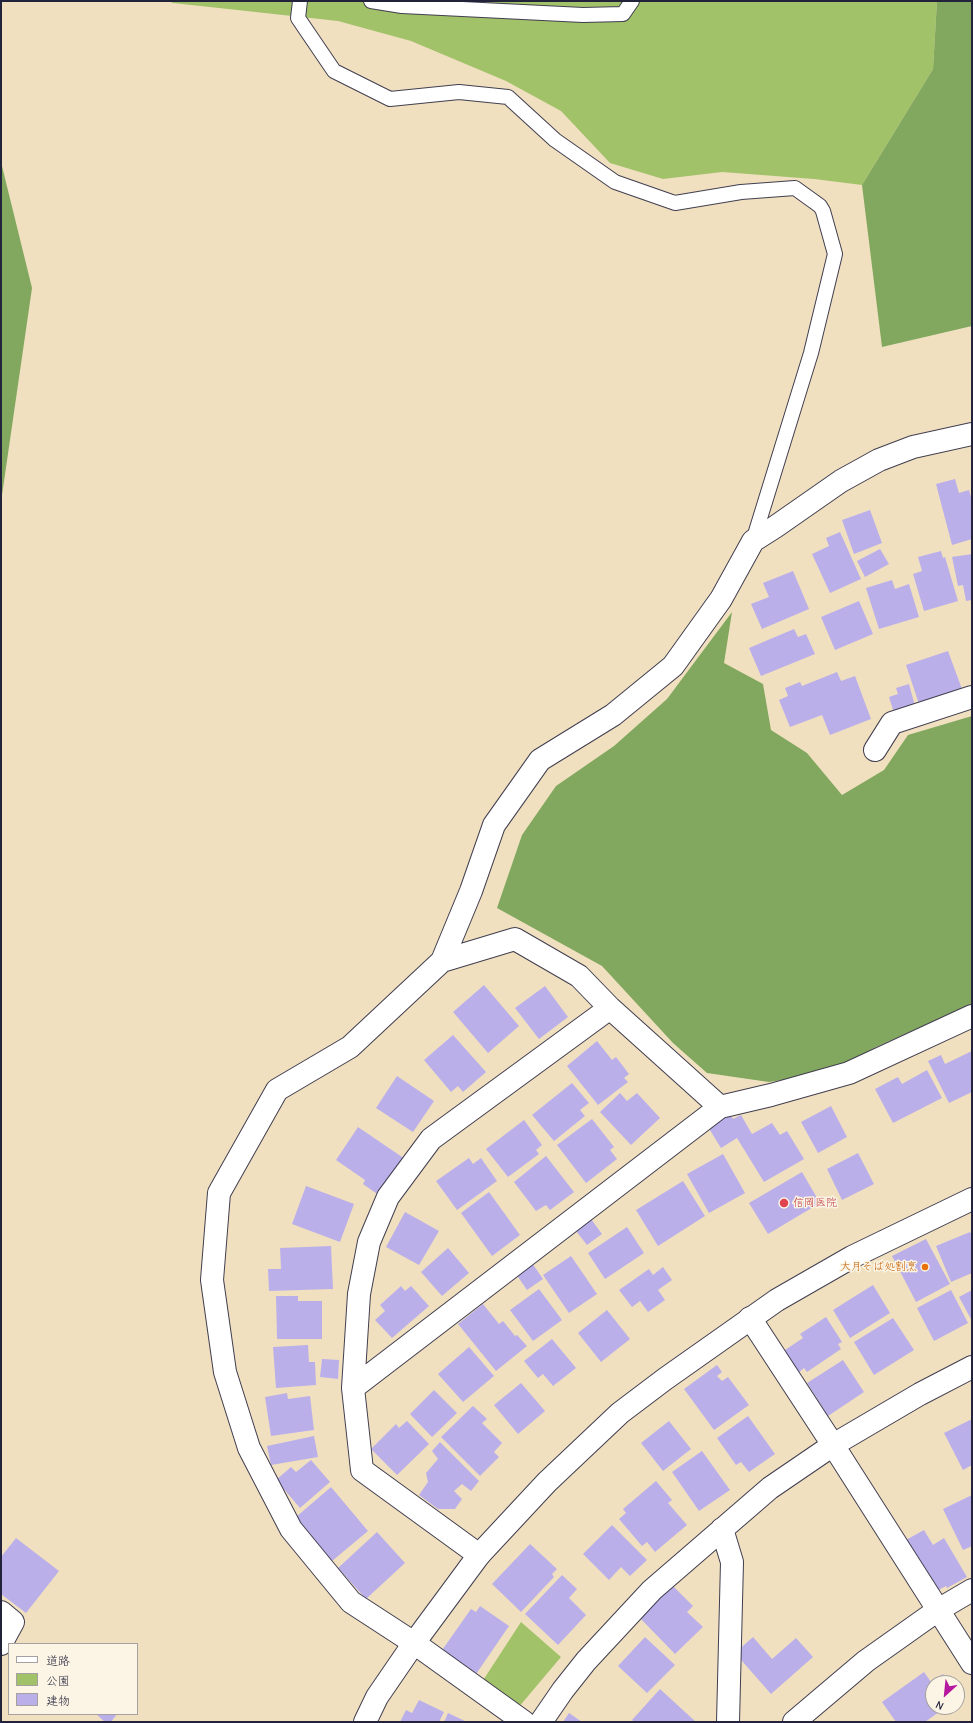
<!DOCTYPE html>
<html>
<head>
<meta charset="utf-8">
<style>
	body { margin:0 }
	#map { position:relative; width:973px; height:1723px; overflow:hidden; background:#f0e0c0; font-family:"Comic Neue","Klee One",sans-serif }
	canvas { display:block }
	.frame { position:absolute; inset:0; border:2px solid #22223b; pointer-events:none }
	.legend { position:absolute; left:8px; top:1643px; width:130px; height:72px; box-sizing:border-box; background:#fcf5e5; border:1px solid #a5a1a1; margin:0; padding:5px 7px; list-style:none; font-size:12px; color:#22223b }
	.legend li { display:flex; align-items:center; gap:8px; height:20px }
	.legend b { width:20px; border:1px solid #a5a1a1 }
	.north { position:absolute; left:925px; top:1675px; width:40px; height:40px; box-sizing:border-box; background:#fcf5e5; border:1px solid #a5a1a1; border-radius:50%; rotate:207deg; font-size:11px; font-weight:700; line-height:16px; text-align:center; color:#22223b }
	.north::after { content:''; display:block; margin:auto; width:14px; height:18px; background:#b5179e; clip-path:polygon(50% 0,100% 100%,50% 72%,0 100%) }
</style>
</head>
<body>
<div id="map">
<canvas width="973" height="1723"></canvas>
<div class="frame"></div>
<ul class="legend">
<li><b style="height:5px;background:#fff"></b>道路</li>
<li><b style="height:11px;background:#a2c26a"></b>公園</li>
<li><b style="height:11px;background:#bbafea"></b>建物</li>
</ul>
<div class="north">N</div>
</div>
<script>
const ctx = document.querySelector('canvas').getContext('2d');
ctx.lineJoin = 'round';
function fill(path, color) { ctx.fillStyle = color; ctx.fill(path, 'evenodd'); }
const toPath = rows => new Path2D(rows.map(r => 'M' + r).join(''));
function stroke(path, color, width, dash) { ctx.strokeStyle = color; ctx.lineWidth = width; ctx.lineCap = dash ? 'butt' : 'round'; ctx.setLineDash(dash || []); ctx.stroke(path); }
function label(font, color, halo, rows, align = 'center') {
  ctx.font = font + ' "Comic Neue","Klee One",sans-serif'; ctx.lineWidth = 3; ctx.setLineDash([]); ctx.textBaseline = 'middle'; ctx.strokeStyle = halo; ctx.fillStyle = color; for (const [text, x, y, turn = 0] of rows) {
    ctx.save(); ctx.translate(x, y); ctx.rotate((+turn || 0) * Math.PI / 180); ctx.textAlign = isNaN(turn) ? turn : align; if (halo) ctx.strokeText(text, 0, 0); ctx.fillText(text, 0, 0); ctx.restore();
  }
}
const green = toPath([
	[168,1,937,1,933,69,862,185,814,179,722,172,663,179,610,163,561,111,506,81,411,41,338,21,173,3],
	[521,1622,561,1657,518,1708,480,1685]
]);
const forest = toPath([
	[937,1,972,1,972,326,882,347,862,185,933,69],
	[1,162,32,288,1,502],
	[732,612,724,663,763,684,771,730,807,753,842,795,884,770,908,735,972,716,972,1004,876,1047,830,1073,769,1082,707,1073,673,1043,602,966,497,908,522,835,556,786,614,746,667,699]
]);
const building = toPath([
	[955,479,959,493,969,490,972,501,972,539,952,545,936,484],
	[870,510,882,543,854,554,842,520],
	[840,532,861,579,830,593,812,554,829,546,826,538],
	[880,549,889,564,865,577,857,561],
	[941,551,943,558,945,557,958,601,924,611,913,574,922,571,918,557],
	[972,554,972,600,966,601,963,585,958,586,952,557],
	[793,571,809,609,762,629,751,604,769,597,763,583],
	[892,580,895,589,909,584,919,617,879,629,866,588],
	[859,601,873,634,835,650,821,617],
	[794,629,798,637,806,634,815,654,761,676,749,648],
	[948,651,962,689,919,704,906,665],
	[837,672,841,681,855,676,871,719,830,735,822,715,790,727,779,700,788,696,785,688,800,682,802,686],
	[909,684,915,706,894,713,889,697,898,694,896,688],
	[484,985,519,1026,488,1053,453,1012],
	[545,986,568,1017,539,1039,515,1008],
	[453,1035,486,1072,463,1092,458,1086,451,1092,424,1060],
	[597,1041,612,1060,616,1057,629,1074,624,1078,628,1082,598,1105,567,1066],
	[972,1051,972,1092,949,1103,928,1061,941,1055,945,1064],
	[927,1070,942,1098,893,1123,875,1089,898,1077,902,1084],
	[397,1076,434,1101,413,1132,376,1108],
	[572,1083,589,1103,580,1110,585,1116,554,1141,532,1115],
	[620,1093,627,1101,637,1093,660,1118,631,1145,600,1112],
	[831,1106,847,1137,818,1153,801,1122],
	[730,1114,733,1119,741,1115,752,1134,772,1123,780,1135,787,1131,804,1159,764,1182,737,1138,721,1148,708,1127],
	[592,1119,614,1147,610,1150,617,1159,586,1183,557,1145],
	[524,1120,542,1145,536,1150,539,1154,508,1177,486,1149],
	[358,1127,405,1159,380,1196,363,1184,365,1180,336,1160],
	[858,1153,874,1184,842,1200,827,1169],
	[723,1154,745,1193,709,1213,687,1174],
	[546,1156,574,1192,550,1210,546,1205,536,1211,514,1182],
	[469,1158,473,1164,481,1158,497,1181,457,1210,436,1181],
	[802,1172,820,1203,768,1234,749,1203],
	[683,1181,705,1216,658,1246,636,1210],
	[306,1186,354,1204,340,1242,292,1224],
	[489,1192,520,1235,492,1256,461,1213],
	[405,1212,439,1231,419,1265,386,1247],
	[591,1219,602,1234,587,1245,576,1231],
	[627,1227,644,1253,605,1279,588,1253],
	[970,1232,972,1236,972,1273,951,1282,936,1246],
	[926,1239,950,1284,916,1302,892,1256],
	[331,1246,333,1289,269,1291,268,1269,281,1269,280,1248],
	[448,1248,469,1273,442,1296,421,1272],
	[571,1256,597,1294,569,1313,543,1275],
	[532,1263,543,1279,527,1290,516,1274],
	[663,1267,672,1280,658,1290,665,1300,648,1312,640,1301,632,1307,619,1290,649,1269,653,1275],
	[873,1285,890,1313,850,1338,833,1310],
	[401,1286,405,1291,411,1286,429,1306,392,1338,375,1320,385,1311,380,1305],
	[539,1289,562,1320,533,1341,510,1310],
	[951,1290,968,1323,934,1341,917,1308],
	[972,1290,972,1321,959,1297],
	[276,1296,298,1296,298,1301,322,1301,322,1339,277,1339],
	[483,1304,499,1324,503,1321,515,1336,517,1335,527,1346,496,1371,458,1324],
	[607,1310,630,1339,601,1362,578,1333],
	[826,1317,842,1342,838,1344,841,1349,807,1372,804,1368,797,1374,782,1352,803,1338,800,1334],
	[893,1318,914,1350,874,1375,854,1342],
	[552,1339,576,1368,553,1386,543,1374,538,1378,524,1361],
	[308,1345,309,1362,315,1362,316,1385,276,1388,273,1347],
	[469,1347,494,1376,463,1402,438,1374],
	[322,1359,339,1360,338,1379,320,1377],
	[843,1360,864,1392,828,1416,807,1383],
	[717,1365,722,1372,717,1376,722,1381,728,1377,749,1405,714,1430,684,1389],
	[521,1383,545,1411,518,1434,494,1405],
	[434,1390,457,1413,432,1437,410,1414],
	[287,1393,288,1399,310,1396,314,1430,271,1436,265,1397],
	[473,1406,487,1419,482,1423,502,1443,494,1452,499,1457,480,1476,441,1437],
	[748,1416,775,1454,749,1472,741,1462,736,1465,717,1438],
	[972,1419,972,1465,963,1470,944,1433],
	[407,1421,429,1444,397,1475,371,1449,396,1424,399,1428],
	[669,1421,691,1449,663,1471,641,1443],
	[314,1436,318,1457,271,1465,267,1446],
	[440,1442,479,1481,471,1491,462,1484,454,1491,462,1499,455,1509,438,1509,419,1495,428,1482,426,1473,438,1459,432,1451],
	[702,1451,730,1490,699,1511,672,1472],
	[311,1460,330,1482,300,1508,276,1480,291,1467,296,1472],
	[656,1481,672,1500,668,1503,687,1525,655,1552,647,1542,642,1546,619,1519,626,1513,623,1509],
	[331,1487,368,1531,332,1561,296,1517],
	[972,1495,972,1546,963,1550,943,1509],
	[612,1525,647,1560,630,1576,621,1567,609,1580,583,1554],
	[924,1530,933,1545,944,1538,967,1577,947,1588,946,1586,933,1593,904,1541],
	[377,1532,405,1563,366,1599,338,1568],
	[16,1538,59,1571,26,1613,1,1594,1,1557],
	[530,1544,557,1569,552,1574,554,1577,521,1612,492,1584],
	[562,1575,577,1589,569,1598,586,1615,558,1645,525,1614],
	[671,1584,693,1606,687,1612,703,1627,675,1654,638,1616],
	[480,1606,509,1626,474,1677,440,1653,471,1609,476,1612],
	[645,1637,675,1665,647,1693,618,1666],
	[753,1637,772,1659,796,1638,813,1657,771,1694,735,1653],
	[924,1672,931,1682,943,1674,950,1683,933,1683,933,1707,946,1707,925,1722,896,1722,882,1702],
	[660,1689,696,1722,634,1722,632,1720],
	[419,1700,444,1712,439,1722,400,1722,406,1710,412,1713],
	[448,1713,467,1722,444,1722],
	[569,1713,582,1722,563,1722],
	[96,1714,117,1714,111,1722,105,1722]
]);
const service = toPath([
	[300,1,298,18,334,71,390,99,459,92,508,97,555,140,615,182,675,203,741,192,795,188,820,206,823,211,835,254,811,353,753,541],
	[371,1,402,6,583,15,623,14,632,1]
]);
const minor = toPath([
	[875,750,892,723,972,697],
	[442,961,515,939,579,976,610,1008,720,1107],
	[750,1318,833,1445,972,1663],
	[353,1388,720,1107,771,1095,849,1073,972,1016],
	[722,1529,732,1562,728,1722],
	[479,1555,362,1470,353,1388,359,1294,369,1242,388,1197,431,1139,610,1008],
	[1,1612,13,1622,1,1644],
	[524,1722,414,1643,351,1602,291,1529,249,1448,225,1372,212,1280,219,1193,277,1090,350,1047,442,961,471,891,494,825,540,760,613,715,673,666,721,599,753,541,775,527,841,481,879,460,913,447,972,434],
	[541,1722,563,1690,586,1661,652,1590,770,1488,833,1445,920,1394,972,1367],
	[794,1722,866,1661,938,1610,972,1590]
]);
const tertiary = toPath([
	[365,1722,377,1697,414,1643,479,1555,547,1482,620,1413,665,1379,777,1300,852,1257,972,1199]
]);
const markers = [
	[784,1203,5,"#e0444e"],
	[925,1267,4,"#e8710a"]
];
const healthNames = [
	["信岡医院",793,1203]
];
const foodNames = [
	["大月そば処割烹",917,1267]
];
fill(green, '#a2c26a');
fill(forest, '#81a85e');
fill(building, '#bbafea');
stroke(service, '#413e4f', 16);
stroke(minor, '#413e4f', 24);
stroke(tertiary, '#413e4f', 24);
stroke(service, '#fff', 14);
stroke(minor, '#fff', 22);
stroke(tertiary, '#fff', 22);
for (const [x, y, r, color] of markers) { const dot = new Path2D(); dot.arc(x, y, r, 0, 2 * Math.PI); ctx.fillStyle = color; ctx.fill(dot); stroke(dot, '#fcf5e5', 1.5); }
label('11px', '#be3a42', '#fcf5e5', healthNames, 'left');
label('11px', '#c56008', '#fcf5e5', foodNames, 'right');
</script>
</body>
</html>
